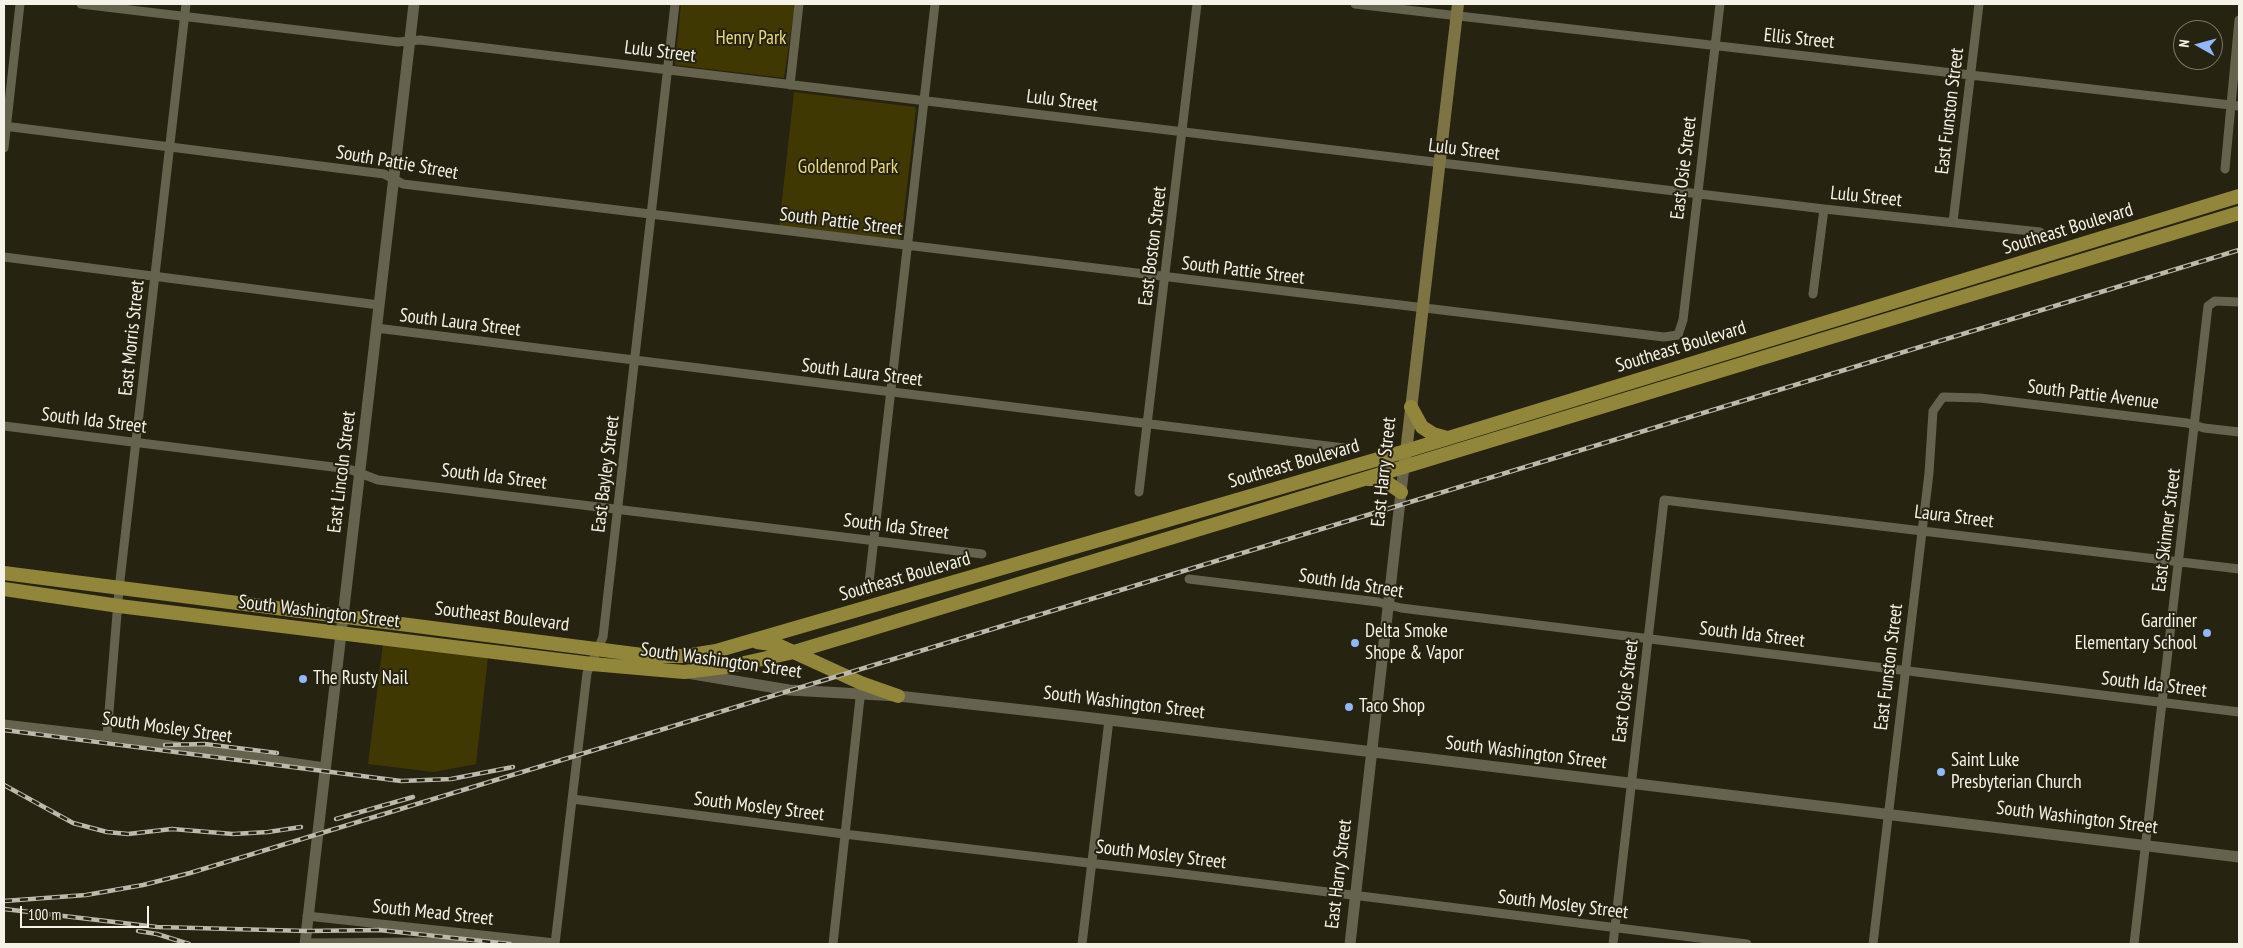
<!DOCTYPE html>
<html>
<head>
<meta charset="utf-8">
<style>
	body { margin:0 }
	#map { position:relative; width:2243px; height:948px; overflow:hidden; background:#262311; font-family:"PT Sans Narrow",sans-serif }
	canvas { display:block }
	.frame { position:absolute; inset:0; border:5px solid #f5f3e8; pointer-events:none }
	.north { position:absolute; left:2173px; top:20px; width:50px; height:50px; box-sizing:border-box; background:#262311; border:1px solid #797667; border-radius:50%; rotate:277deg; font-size:14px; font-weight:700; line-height:20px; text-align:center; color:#f5f3e8 }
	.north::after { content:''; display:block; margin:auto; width:18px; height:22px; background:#8fb8fd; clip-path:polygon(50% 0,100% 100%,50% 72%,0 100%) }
	.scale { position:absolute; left:20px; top:906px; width:129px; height:22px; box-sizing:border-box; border:2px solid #f5f3e8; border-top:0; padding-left:6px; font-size:15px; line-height:18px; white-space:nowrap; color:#f5f3e8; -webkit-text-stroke:4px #262311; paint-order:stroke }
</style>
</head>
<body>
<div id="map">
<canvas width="2243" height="948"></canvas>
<div class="frame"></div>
<div class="north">N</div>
<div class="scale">100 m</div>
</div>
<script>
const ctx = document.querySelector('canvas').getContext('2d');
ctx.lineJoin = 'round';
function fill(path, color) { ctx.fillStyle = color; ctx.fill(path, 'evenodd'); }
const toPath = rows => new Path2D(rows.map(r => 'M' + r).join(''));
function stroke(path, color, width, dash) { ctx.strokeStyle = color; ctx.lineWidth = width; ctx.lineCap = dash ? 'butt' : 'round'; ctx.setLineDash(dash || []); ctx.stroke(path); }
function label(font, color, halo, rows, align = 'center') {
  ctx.font = font + ' "PT Sans Narrow",sans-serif'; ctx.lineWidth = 4; ctx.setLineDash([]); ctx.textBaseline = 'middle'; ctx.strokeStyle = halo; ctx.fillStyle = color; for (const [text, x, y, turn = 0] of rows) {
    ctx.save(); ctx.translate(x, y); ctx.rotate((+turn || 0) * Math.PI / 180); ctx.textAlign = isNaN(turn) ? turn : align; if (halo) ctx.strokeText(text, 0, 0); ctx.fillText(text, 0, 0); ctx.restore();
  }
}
const green = toPath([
	[681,4,795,4,784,78,675,65],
	[794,92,915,107,916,110,901,238,898,240,779,226],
	[383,644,488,657,476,764,434,772,368,764]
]);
const minor = toPath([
	[81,4,398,42,420,40,1824,209,2040,232],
	[1355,4,2239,106],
	[790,85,799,4],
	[4,126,384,174,403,184,1664,337,1678,335,1683,320,1720,4],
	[4,148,20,4],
	[2225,169,2239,20],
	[1953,222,1979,4],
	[4,257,379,305],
	[1813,294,1824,209],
	[376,328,1344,448],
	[4,426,349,469,378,480,982,554],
	[1139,492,1197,4],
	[1189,579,1378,602,1401,608,2239,712],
	[868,591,935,4],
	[4,724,107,736,325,767],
	[107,736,119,589,186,4],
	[572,799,844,834,1191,875,1747,944],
	[307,916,555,943],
	[305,943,420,942,464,944],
	[555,944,587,673,603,637,675,4],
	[833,944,861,689],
	[1082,944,1109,720],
	[1613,944,1664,500,2239,569],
	[1873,944,1929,473,1933,411,1943,397,1980,398,2187,423,2204,428,2239,432],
	[2134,944,2208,306,2215,301,2239,302]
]);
const tertiary = toPath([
	[687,673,789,690,898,696,1068,715,2239,857],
	[305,944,414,4],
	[1350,944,1404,466]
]);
const secondary = toPath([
	[1405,461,1458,4]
]);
const primary = toPath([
	[1411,407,1422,427,1433,434,1447,438],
	[1368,479,1382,479,1401,492],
	[4,573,650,656,685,656,716,651,1406,451,2239,196],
	[4,589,119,606,592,664,684,672,726,667,794,652,864,631,2239,213],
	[757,642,778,645,861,683,898,696]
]);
const rail = toPath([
	[4,730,401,781,451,779,513,767],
	[165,745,205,744,277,753],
	[4,785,73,823,107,832,128,834,172,829,233,834,268,832,301,827],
	[336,819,413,797],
	[4,901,86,895,143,885,190,873,2239,250],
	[4,909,157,927,307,931,379,930,510,944],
	[138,931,157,934,189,944]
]);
const markers = [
	[2207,633,5,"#8fb8fd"],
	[1355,643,5,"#8fb8fd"],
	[303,679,5,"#8fb8fd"],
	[1349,707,5,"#8fb8fd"],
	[1941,772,5,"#8fb8fd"]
];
const parkNames = [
	["Henry Park",751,39],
	["Goldenrod Park",848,168]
];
const streetNames = [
	["Ellis Street",1799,39,6],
	["Lulu Street",660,52,7],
	["Lulu Street",1062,101,7],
	["East Funston Street",1950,111,-83],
	["Lulu Street",1464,150,7],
	["South Pattie Street",397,163,10],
	["East Osie Street",1684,168,-83],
	["Lulu Street",1866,197,6],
	["South Pattie Street",841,222,7],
	["Southeast Boulevard",2068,229,-17],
	["East Boston Street",1153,246,-83],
	["South Pattie Street",1243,271,7],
	["South Laura Street",460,323,7],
	["East Morris Street",132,338,-84],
	["Southeast Boulevard",1681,347,-17],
	["South Laura Street",862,373,7],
	["South Pattie Avenue",2093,395,7],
	["South Ida Street",94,421,7],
	["Southeast Boulevard",1294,464,-16],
	["East Lincoln Street",342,472,-83],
	["East Harry Street",1384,472,-84],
	["East Bayley Street",606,474,-83],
	["South Ida Street",494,477,7],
	["Laura Street",1954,517,7],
	["South Ida Street",896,527,7],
	["East Skinner Street",2167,530,-83],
	["Southeast Boulevard",905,577,-16],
	["South Ida Street",1351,584,9],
	["South Washington Street",319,612,7],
	["Southeast Boulevard",502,617,7],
	["South Ida Street",1752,635,7],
	["South Washington Street",721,661,8],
	["East Funston Street",1889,667,-83],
	["South Ida Street",2154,685,7],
	["East Osie Street",1626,691,-83],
	["South Washington Street",1124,703,7],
	["South Mosley Street",167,728,8],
	["South Washington Street",1526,753,7],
	["South Mosley Street",759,807,7],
	["South Washington Street",2077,818,7],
	["South Mosley Street",1161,855,7],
	["East Harry Street",1339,874,-83],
	["South Mosley Street",1563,905,7],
	["South Mead Street",433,913,6]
];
const poiNames = [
	["Gardiner",2197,622,"right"],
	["Elementary School",2197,644,"right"],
	["Delta Smoke",1365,632],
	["Shope & Vapor",1365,654],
	["The Rusty Nail",313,679],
	["Taco Shop",1359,707],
	["Saint Luke",1951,761],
	["Presbyterian Church",1951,783]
];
fill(green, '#403803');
stroke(minor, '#65624e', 9);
stroke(tertiary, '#65624e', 11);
stroke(secondary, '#7c7444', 12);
stroke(primary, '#92863a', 14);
stroke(rail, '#bcb9ad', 4.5);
stroke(rail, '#262311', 2.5, [8]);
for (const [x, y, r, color] of markers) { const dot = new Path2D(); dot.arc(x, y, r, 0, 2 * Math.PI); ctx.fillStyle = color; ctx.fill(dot); stroke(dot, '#262311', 2); }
label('19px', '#eadb82', '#262311', parkNames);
label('19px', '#f5f3e8', '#262311', streetNames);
label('19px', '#f5f3e8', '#262311', poiNames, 'left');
</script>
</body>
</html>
